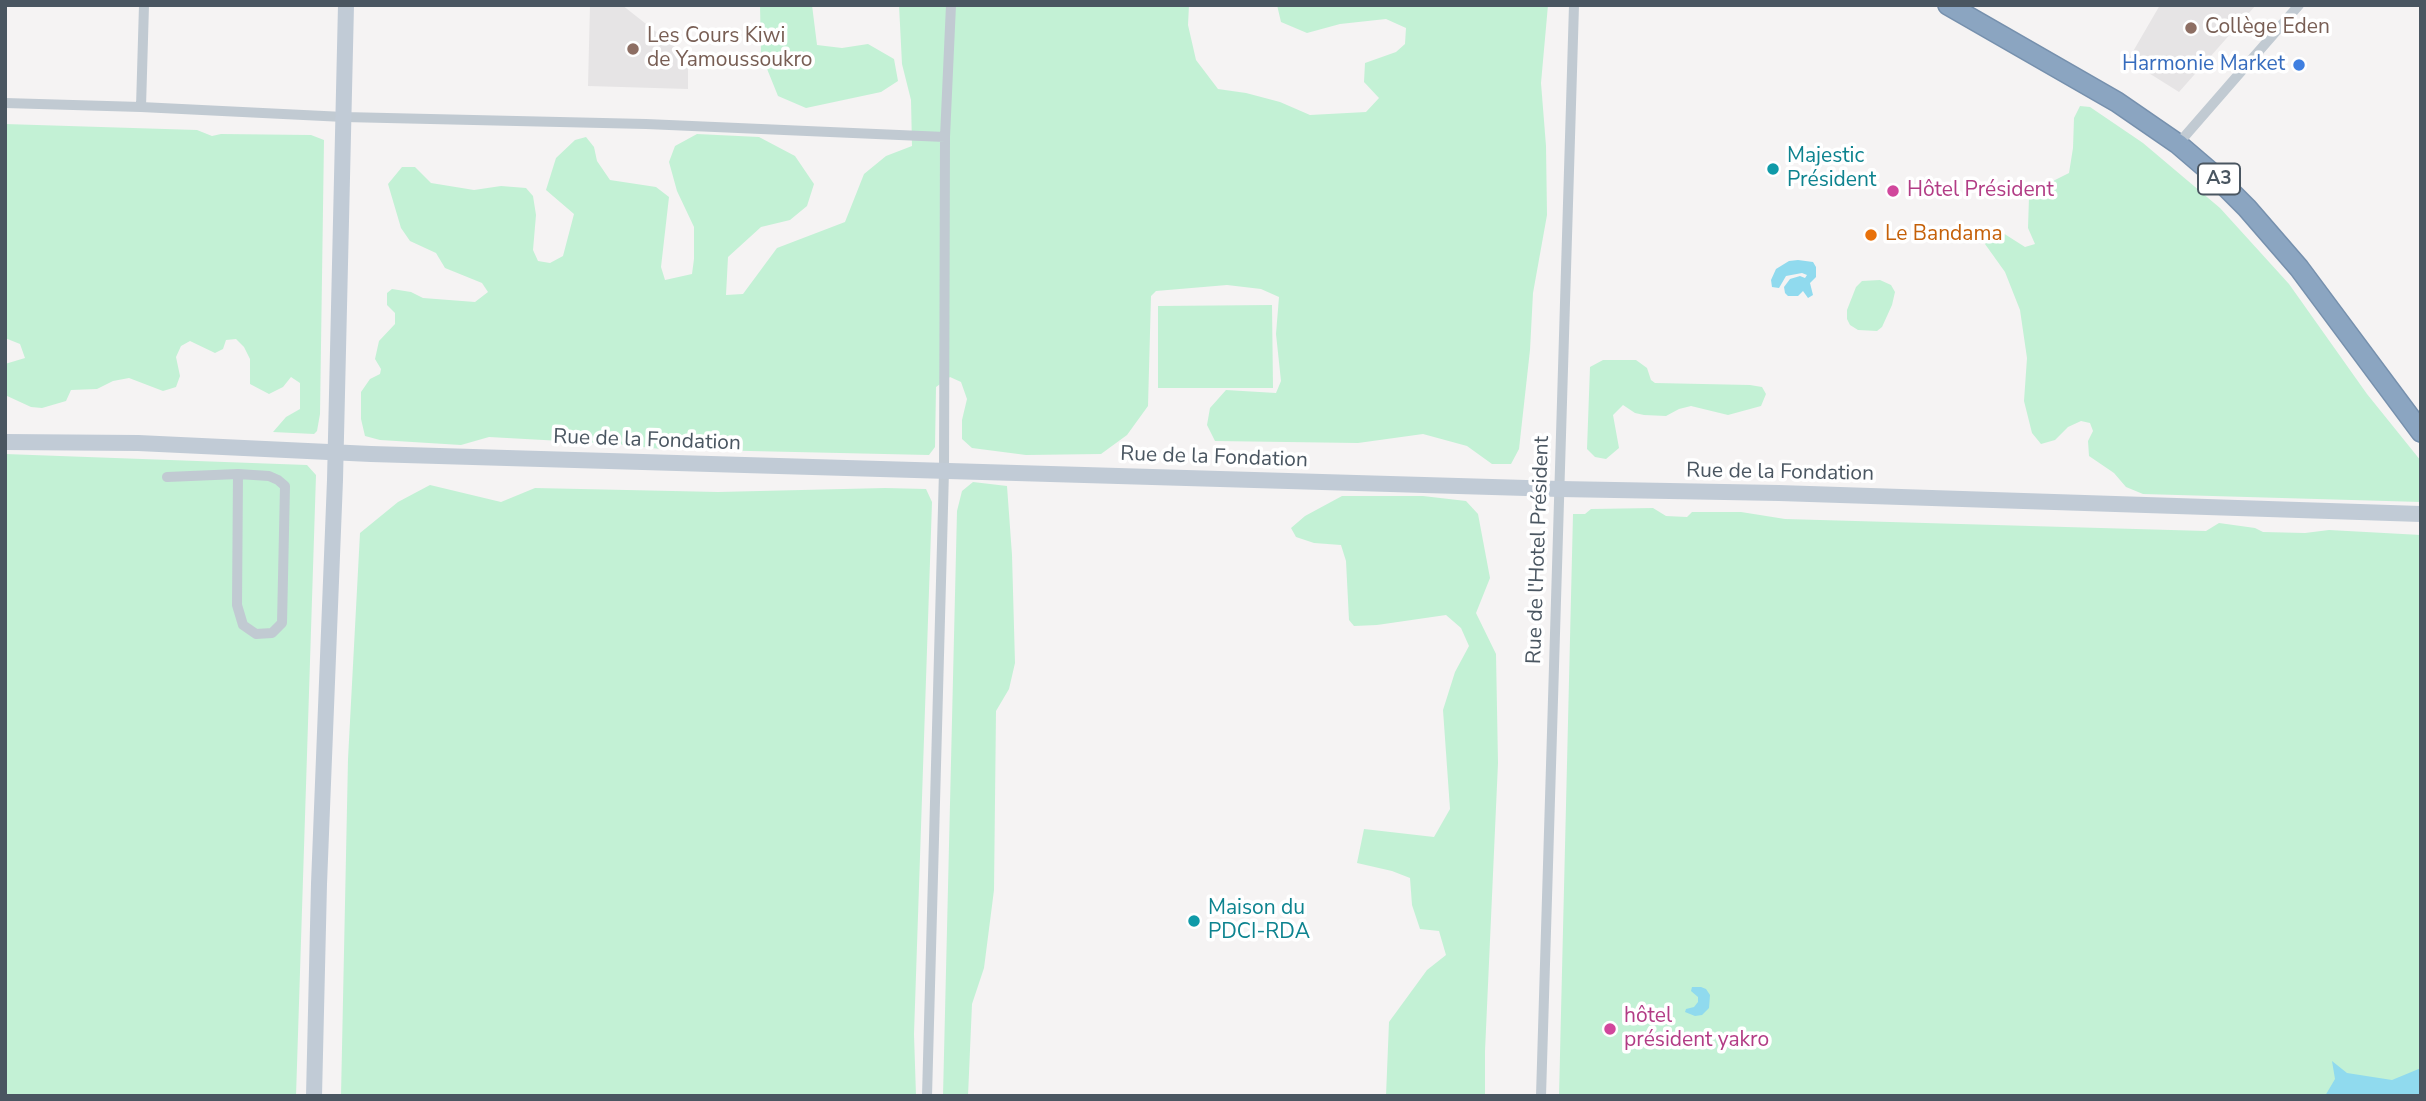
<!DOCTYPE html>
<html>
<head>
<meta charset="utf-8">
<style>
	body { margin:0 }
	#map { position:relative; width:2426px; height:1101px; overflow:hidden; background:#f5f3f3; font-family:"Nunito Sans",sans-serif }
	canvas { display:block }
	.frame { position:absolute; inset:0; border:7px solid #4a5661; pointer-events:none }
</style>
</head>
<body>
<div id="map">
<canvas width="2426" height="1101"></canvas>
<div class="frame"></div>
</div>
<script>
const ctx = document.querySelector('canvas').getContext('2d');
ctx.lineJoin = 'round';
function fill(path, color) { ctx.fillStyle = color; ctx.fill(path, 'evenodd'); }
const toPath = rows => new Path2D(rows.map(r => 'M' + r).join(''));
function stroke(path, color, width, dash) { ctx.strokeStyle = color; ctx.lineWidth = width; ctx.lineCap = dash ? 'butt' : 'round'; ctx.setLineDash(dash || []); ctx.stroke(path); }
function label(font, color, halo, rows, align = 'center') {
  ctx.font = font + ' "Nunito Sans",sans-serif'; ctx.lineWidth = 7; ctx.setLineDash([]); ctx.textBaseline = 'middle'; ctx.strokeStyle = halo; ctx.fillStyle = color; for (const [text, x, y, turn = 0] of rows) {
    ctx.save(); ctx.translate(x, y); ctx.rotate((+turn || 0) * Math.PI / 180); ctx.textAlign = isNaN(turn) ? turn : align; if (halo) ctx.strokeText(text, 0, 0); ctx.fillText(text, 0, 0); ctx.restore();
  }
}
const education = toPath([
	[590,5,622,5,688,57,688,89,588,86],
	[2160,5,2256,5,2179,92,2128,60]
]);
const green = toPath([
	[760,5,812,5,817,45,842,48,868,44,894,59,898,81,881,92,806,108,778,96,761,54],
	[899,5,1189,5,1188,25,1196,60,1218,89,1246,93,1280,102,1310,115,1366,112,1379,98,1364,82,1365,63,1396,52,1405,44,1406,28,1386,19,1340,24,1307,33,1281,22,1277,5,1548,5,1541,83,1546,146,1547,215,1533,293,1530,350,1519,449,1511,464,1492,464,1467,446,1423,434,1358,443,1215,441,1207,425,1210,408,1226,390,1276,393,1281,381,1276,334,1279,297,1261,289,1227,285,1156,291,1151,296,1148,406,1127,435,1101,454,1026,455,972,448,962,439,962,420,967,399,961,382,950,377,936,387,935,447,929,455,661,449,616,444,489,437,461,445,380,440,365,436,361,419,361,392,370,379,380,374,381,369,375,359,379,341,395,324,395,313,387,305,387,293,392,289,411,292,423,298,475,302,488,292,482,283,445,268,436,253,410,241,401,228,388,184,402,167,415,167,431,183,474,190,501,186,526,188,533,196,536,215,533,250,538,261,550,263,563,256,574,214,546,190,556,158,575,140,586,137,594,147,597,161,610,180,656,187,669,197,661,267,665,280,692,274,694,259,694,227,677,191,669,162,675,146,697,134,759,137,795,156,814,184,807,206,790,220,761,227,728,257,726,295,743,294,777,248,845,222,864,174,886,156,912,146,911,100,902,64],
	[2080,106,2090,107,2143,143,2220,208,2289,284,2367,394,2421,461,2421,502,2143,494,2126,487,2114,473,2089,456,2088,441,2093,431,2090,423,2081,421,2068,427,2055,440,2041,444,2032,433,2024,401,2027,358,2020,310,2005,272,1985,244,1995,234,2003,233,2025,247,2035,244,2028,228,2029,197,2036,184,2053,181,2069,173,2073,148,2074,118],
	[5,124,197,130,212,136,221,134,311,135,324,140,320,414,317,431,314,434,273,432,286,417,300,409,300,383,291,377,283,387,269,394,250,384,250,359,244,347,236,339,226,340,223,349,215,353,190,341,181,346,176,357,180,376,176,387,163,391,129,378,113,381,97,389,71,390,66,401,42,408,31,407,5,395,5,364,25,358,20,344,5,338],
	[1880,280,1891,285,1895,292,1892,305,1882,327,1877,331,1858,330,1850,325,1847,319,1847,310,1856,287,1862,281],
	[1272,305,1273,388,1158,388,1158,306],
	[1603,360,1636,360,1647,368,1651,380,1655,383,1750,385,1762,387,1766,394,1761,406,1728,415,1691,406,1679,409,1666,416,1644,415,1635,413,1623,405,1613,415,1619,448,1606,459,1595,457,1587,449,1590,367],
	[5,454,307,465,316,475,296,1096,5,1096],
	[973,482,1007,486,1012,555,1015,663,1009,689,996,711,994,890,984,968,972,1004,968,1096,943,1096,957,511,962,491],
	[430,485,501,502,535,488,718,492,885,488,926,489,932,502,914,1034,916,1096,341,1096,348,759,360,533,398,502],
	[1342,496,1423,496,1466,501,1478,514,1490,578,1476,613,1496,654,1498,763,1485,1051,1485,1096,1386,1096,1389,1022,1427,970,1446,955,1439,931,1420,929,1412,905,1410,878,1392,871,1357,863,1364,829,1434,837,1450,809,1443,710,1455,672,1469,646,1461,628,1446,615,1377,625,1354,626,1349,620,1346,561,1341,545,1314,543,1296,537,1291,528,1305,516],
	[1653,508,1666,516,1687,517,1692,512,1741,512,1785,519,2206,531,2219,523,2255,528,2263,532,2305,533,2329,530,2421,535,2421,1096,1559,1096,1573,514,1585,514,1591,509]
]);
const water = toPath([
	[1798,260,1813,262,1816,267,1816,277,1810,283,1813,295,1808,298,1803,291,1798,296,1788,296,1785,293,1784,287,1790,279,1800,276,1805,278,1807,275,1802,273,1786,276,1779,288,1772,287,1771,280,1776,269,1789,261],
	[1692,987,1701,987,1706,989,1710,995,1709,1008,1702,1015,1695,1016,1685,1012,1686,1009,1694,1007,1698,1002,1698,997,1691,991],
	[2332,1061,2347,1073,2392,1080,2421,1068,2421,1096,2325,1096,2335,1079]
]);
const street = toPath([
	[5,103,141,107,344,117,646,124,945,137],
	[141,107,144,5],
	[2178,144,2299,5],
	[167,477,238,474,269,476,278,480,285,486,282,623,272,633,256,634,243,625,237,605,238,474],
	[927,1096,944,471,945,137,951,5],
	[1541,1096,1574,5]
]);
const secondary = toPath([
	[5,442,138,443,371,454,1560,489,1779,493,2421,514],
	[314,1096,319,884,335,480,346,5]
]);
const highway = toPath([
	[1948,5,2117,102,2178,144,2213,174,2247,208,2299,268,2421,432]
]);
const markers = [
	[2191,28,7,"#8d6e63"],
	[633,49,7,"#8d6e63"],
	[2299,65,7,"#3f7fe0"],
	[1773,169,7,"#0f9aa8"],
	[1893,191,7,"#d1479c"],
	[1871,235,7,"#e8710a"],
	[1194,921,7,"#0f9aa8"],
	[1610,1029,7,"#d1479c"]
];
const shields = [
	[2219,179,42]
];
const shieldNames = [
	["A3",2219,179]
];
const educationNames = [
	["Collège Eden",2205,28],
	["Les Cours Kiwi",647,37],
	["de Yamoussoukro",647,61]
];
const shopNames = [
	["Harmonie Market",2285,65]
];
const cultureNames = [
	["Majestic",1787,157],
	["Président",1787,181],
	["Maison du",1208,909],
	["PDCI-RDA",1208,933]
];
const hotelNames = [
	["Hôtel Président",1907,191],
	["hôtel",1624,1017],
	["président yakro",1624,1041]
];
const foodNames = [
	["Le Bandama",1885,235]
];
const streetNames = [
	["Rue de la Fondation",647,441,2],
	["Rue de la Fondation",1214,458,2],
	["Rue de la Fondation",1780,473,1],
	["Rue de l'Hotel Président",1539,550,-88]
];
fill(education, '#e6e4e5');
fill(green, '#c3f1d5');
fill(water, '#90daee');
stroke(highway, '#7690ad', 22);
stroke(street, '#c1cad2', 10);
stroke(secondary, '#c1cbd6', 16);
stroke(highway, '#8ba5c1', 19);
for (const [x, y, r, color] of markers) { const dot = new Path2D(); dot.arc(x, y, r, 0, 2 * Math.PI); ctx.fillStyle = color; ctx.fill(dot); stroke(dot, '#fff', 2.5); }
for (const [x, y, w] of shields) { const box = new Path2D(); box.roundRect(x - w / 2, y - 15.5, w, 31, 5); ctx.fillStyle = '#fff'; ctx.fill(box); stroke(box, '#4a5661', 2); }
label('bold 19px', '#4a5661', null, shieldNames);
label('21px', '#785e54', '#fff', educationNames, 'left');
label('21px', '#366cbe', '#fff', shopNames, 'right');
label('21px', '#0d838f', '#fff', cultureNames, 'left');
label('21px', '#b23c85', '#fff', hotelNames, 'left');
label('21px', '#c56008', '#fff', foodNames, 'left');
label('21px', '#4a5661', '#fff', streetNames);
</script>
</body>
</html>
